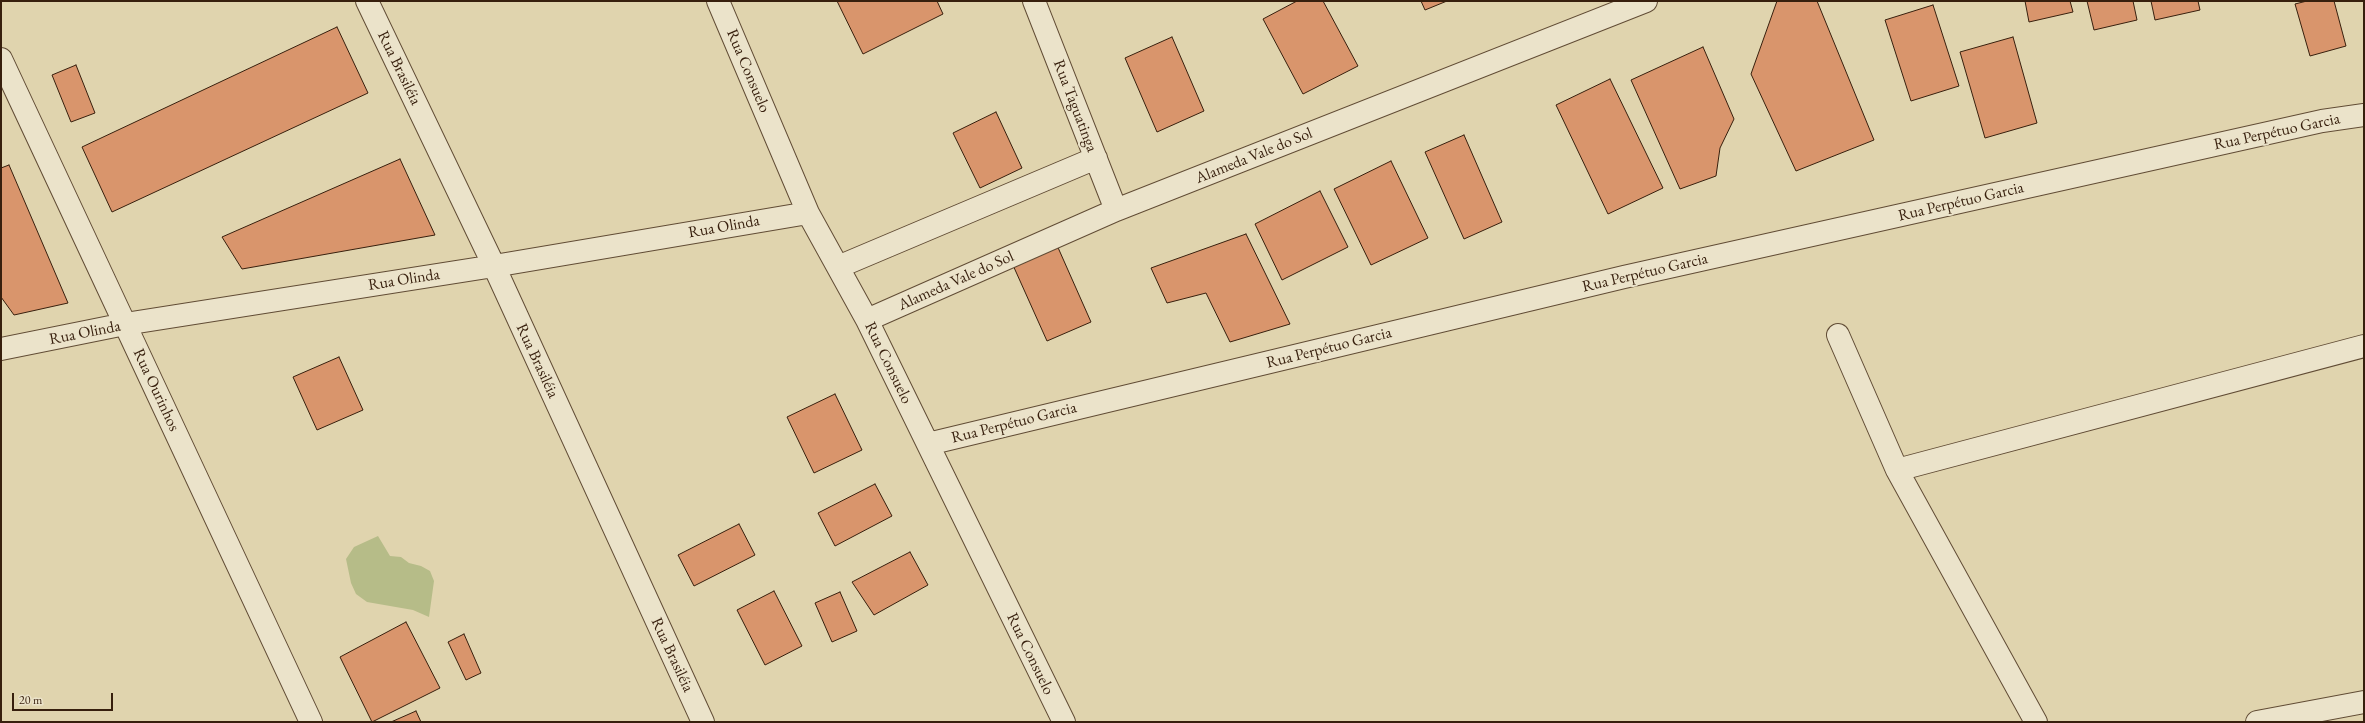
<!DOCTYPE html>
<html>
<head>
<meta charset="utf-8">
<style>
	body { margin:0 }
	#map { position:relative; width:2365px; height:723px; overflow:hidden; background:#e0d4ae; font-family:"EB Garamond",serif }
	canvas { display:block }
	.frame { position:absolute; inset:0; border:2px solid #371f0d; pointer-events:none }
	.scale { position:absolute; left:12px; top:693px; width:101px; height:18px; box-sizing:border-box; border:2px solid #371f0d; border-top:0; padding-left:5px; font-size:12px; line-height:14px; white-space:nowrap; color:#371f0d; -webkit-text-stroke:3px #ebe3ca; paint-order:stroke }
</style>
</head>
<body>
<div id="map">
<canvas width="2365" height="723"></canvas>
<div class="frame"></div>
<div class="scale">20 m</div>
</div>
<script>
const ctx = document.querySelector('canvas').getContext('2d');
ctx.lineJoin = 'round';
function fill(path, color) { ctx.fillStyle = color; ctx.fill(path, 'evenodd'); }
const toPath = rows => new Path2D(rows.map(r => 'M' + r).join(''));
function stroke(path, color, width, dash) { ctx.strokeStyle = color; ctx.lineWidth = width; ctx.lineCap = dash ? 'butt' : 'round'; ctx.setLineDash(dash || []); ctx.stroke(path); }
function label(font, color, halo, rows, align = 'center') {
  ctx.font = font + ' "EB Garamond",serif'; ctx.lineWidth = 4; ctx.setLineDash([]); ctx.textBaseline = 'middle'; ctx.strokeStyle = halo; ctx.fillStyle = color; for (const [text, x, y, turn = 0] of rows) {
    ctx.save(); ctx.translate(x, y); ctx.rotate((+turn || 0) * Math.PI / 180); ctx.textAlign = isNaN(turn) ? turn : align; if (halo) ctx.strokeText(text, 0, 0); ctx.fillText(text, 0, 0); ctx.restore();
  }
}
const green = toPath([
	[378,536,390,556,401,557,409,563,421,566,430,571,434,581,429,617,413,610,367,602,356,594,351,583,346,559,354,547]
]);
const building = toPath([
	[837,1,937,1,943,14,863,54,837,1],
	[1297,1,1323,1,1358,66,1303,94,1263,19,1297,1],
	[1421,1,1447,1,1425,10,1421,1],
	[1777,1,1817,1,1874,140,1796,171,1751,74,1777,1],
	[2025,1,2070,1,2073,12,2029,22,2025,1],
	[2087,1,2133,1,2137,20,2094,30,2087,1],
	[2151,1,2198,1,2200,10,2155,20,2151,1],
	[2307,1,2334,1,2346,46,2310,56,2295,4,2307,1],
	[1933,5,1959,86,1911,101,1885,20,1933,5],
	[337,27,368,93,112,212,82,147,337,27],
	[1172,37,1204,111,1157,132,1125,58,1172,37],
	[2013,37,2037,123,1985,138,1960,52,2013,37],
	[1703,47,1734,119,1720,148,1716,176,1680,189,1631,80,1703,47],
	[76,65,95,113,71,122,52,75,76,65],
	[1610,79,1663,188,1608,214,1556,105,1610,79],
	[996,112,1022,168,980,188,953,133,996,112],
	[1464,135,1502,222,1464,239,1425,152,1464,135],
	[400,159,435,235,242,269,222,237,400,159],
	[1391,161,1428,238,1371,265,1334,189,1391,161],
	[9,165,68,303,14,315,1,297,1,168,9,165],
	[1320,191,1348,247,1282,280,1255,224,1320,191],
	[1246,234,1290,324,1230,342,1206,293,1167,303,1151,268,1246,234],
	[1056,243,1091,322,1047,341,1012,263,1056,243],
	[339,357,363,410,317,430,293,377,339,357],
	[835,394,862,450,814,473,787,417,835,394],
	[875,484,892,516,835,546,818,513,875,484],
	[739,524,755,555,694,586,678,555,739,524],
	[910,552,928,585,874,615,852,582,910,552],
	[774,591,802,646,765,665,737,610,774,591],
	[840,592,857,631,832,642,815,603,840,592],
	[406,622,440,688,372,722,340,657,406,622],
	[464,634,481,673,466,680,448,642,464,634],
	[416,711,421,722,391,722,416,711]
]);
const minor = toPath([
	[367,1,494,266,703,722],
	[718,1,808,213,867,320,1064,722],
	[1034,1,1116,210],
	[1,59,311,722],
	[838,267,1096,158],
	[867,320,1116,210,1646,1],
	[1838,335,1897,470,2036,722],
	[1,349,125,324,494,266,808,213],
	[928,444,1624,277,2322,121,2364,115],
	[1897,470,2364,346],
	[2257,722,2364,702]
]);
const streetNames = [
	["Rua Brasiléia",399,68,64],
	["Rua Consuelo",748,71,67],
	["Rua Taguatinga",1075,106,69],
	["Rua Perpétuo Garcia",2277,132,-12],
	["Alameda Vale do Sol",1254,156,-22],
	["Rua Perpétuo Garcia",1961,202,-13],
	["Rua Olinda",724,227,-10],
	["Rua Perpétuo Garcia",1645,273,-13],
	["Rua Olinda",404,280,-9],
	["Alameda Vale do Sol",956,281,-24],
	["Rua Olinda",85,333,-11],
	["Rua Perpétuo Garcia",1329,348,-14],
	["Rua Brasiléia",537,361,65],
	["Rua Consuelo",888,363,64],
	["Rua Ourinhos",156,390,65],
	["Rua Perpétuo Garcia",1014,423,-14],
	["Rua Consuelo",1030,654,64],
	["Rua Brasiléia",672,655,65]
];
fill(green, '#b6bc88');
fill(building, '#d9956c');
stroke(building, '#371f0d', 1);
stroke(minor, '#614c35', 24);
stroke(minor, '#ebe3ca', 22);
label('16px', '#371f0d', '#ebe3ca', streetNames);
</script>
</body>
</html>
